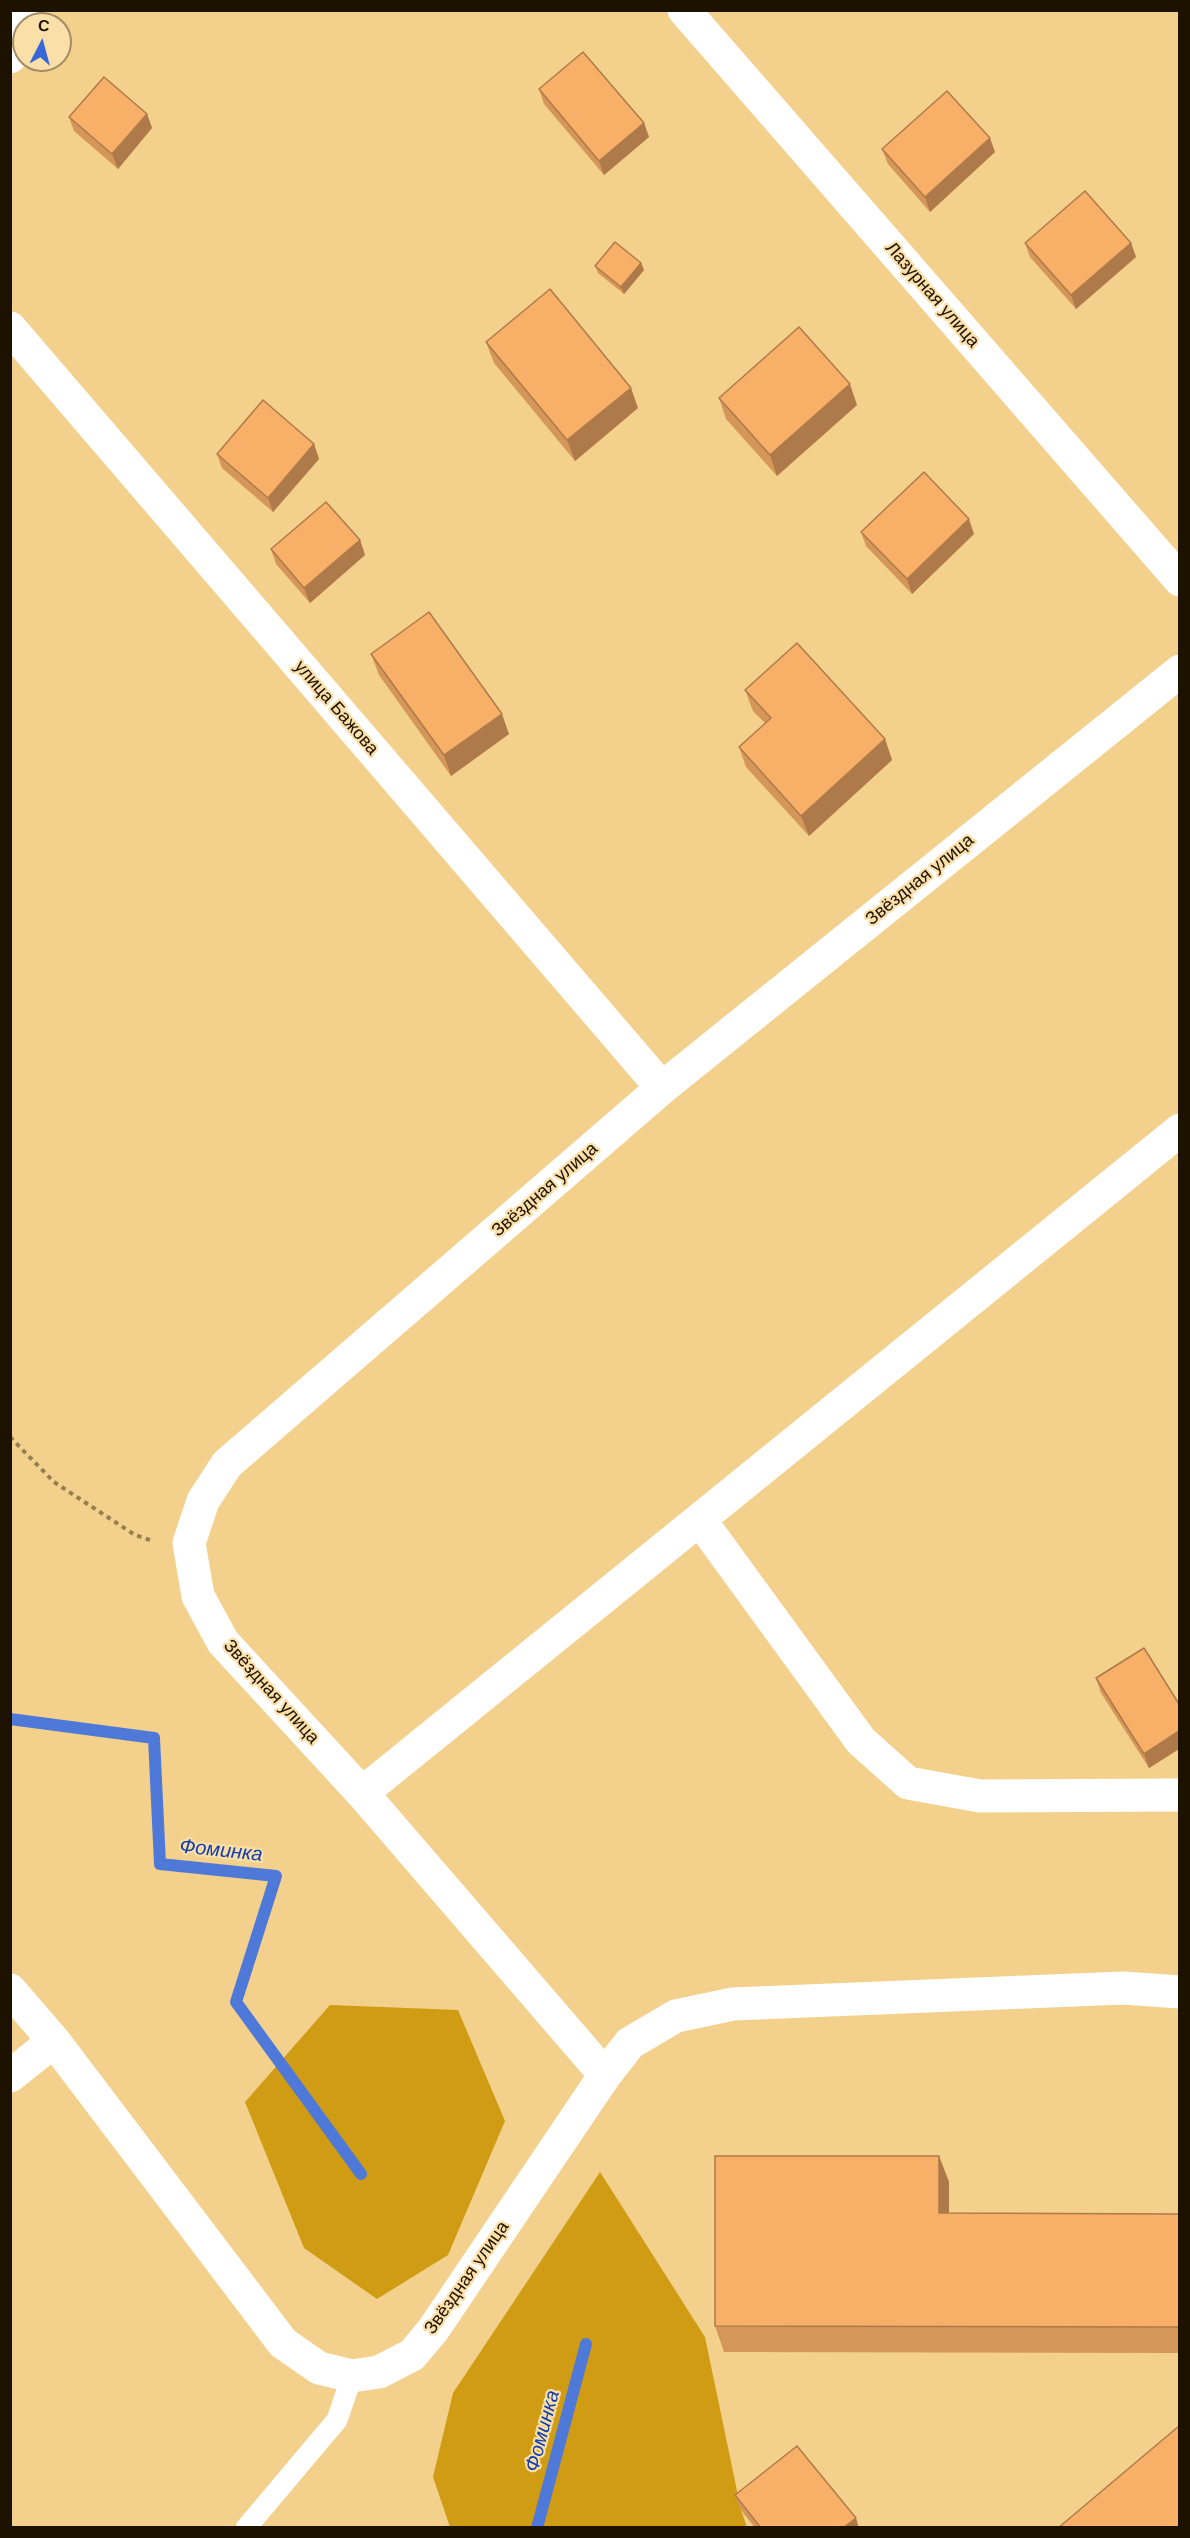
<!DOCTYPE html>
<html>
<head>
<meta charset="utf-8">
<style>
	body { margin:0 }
	#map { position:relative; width:1190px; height:2538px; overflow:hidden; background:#f3d18c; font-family:Arial,sans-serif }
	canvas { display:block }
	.frame { position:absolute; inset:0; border:12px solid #1d1100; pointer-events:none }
	.north { position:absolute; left:12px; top:12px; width:60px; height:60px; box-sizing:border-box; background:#fadfa9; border:2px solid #a28d65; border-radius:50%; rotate:6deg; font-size:16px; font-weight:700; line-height:24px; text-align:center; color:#1d1100 }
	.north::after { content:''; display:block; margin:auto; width:21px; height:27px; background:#3967d7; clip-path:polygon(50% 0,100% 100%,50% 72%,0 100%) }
</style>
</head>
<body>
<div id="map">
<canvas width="1190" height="2538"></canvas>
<div class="frame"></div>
<div class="north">С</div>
</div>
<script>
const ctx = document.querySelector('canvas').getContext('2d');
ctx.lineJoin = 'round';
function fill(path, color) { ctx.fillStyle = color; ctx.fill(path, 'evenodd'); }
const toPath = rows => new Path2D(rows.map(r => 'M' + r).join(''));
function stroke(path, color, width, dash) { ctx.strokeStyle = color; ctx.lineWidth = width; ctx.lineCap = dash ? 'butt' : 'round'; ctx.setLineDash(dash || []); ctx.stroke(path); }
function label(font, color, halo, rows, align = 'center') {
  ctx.font = font + ' Arial,sans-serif'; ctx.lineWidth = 4.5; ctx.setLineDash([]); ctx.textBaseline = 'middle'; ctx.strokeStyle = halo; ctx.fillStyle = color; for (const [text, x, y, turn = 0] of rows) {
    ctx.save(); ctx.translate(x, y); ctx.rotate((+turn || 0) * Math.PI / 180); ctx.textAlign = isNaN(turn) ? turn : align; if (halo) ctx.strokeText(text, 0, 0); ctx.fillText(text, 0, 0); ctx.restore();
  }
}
const green = toPath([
	[330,2005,458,2010,505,2121,448,2255,377,2299,304,2248,245,2102],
	[600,2172,705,2337,741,2510,747,2527,450,2527,433,2477,453,2393]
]);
const stream = toPath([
	[10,1719,154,1738,160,1864,276,1876,236,2002,361,2174],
	[537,2528,586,2344]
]);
const path = toPath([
	[10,1437,54,1482,135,1535,153,1541]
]);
const lane = toPath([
	[246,2528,337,2420,352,2376]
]);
const street = toPath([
	[684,10,1180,580],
	[10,57,22,10],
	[10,328,662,1088],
	[700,1520,861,1741,908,1783,980,1796,1180,1795],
	[362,1793,1180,1130],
	[10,1990,54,2041,283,2343,319,2368,352,2376,379,2372,412,2355,433,2330,605,2075,362,1793,223,1642,198,1596,189,1543,203,1501,227,1464,662,1088,1180,671],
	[605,2075,630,2043,676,2016,733,2004,1123,1988,1180,1992],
	[10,2076,54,2041]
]);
const wall = toPath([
	[539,89,644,123,649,137,604,175,544,104],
	[147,114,152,128,118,169,74,131,69,117],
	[882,149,995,152,930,212,888,164],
	[1025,243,1131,243,1136,257,1076,309,1030,257],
	[641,263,644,270,624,294,598,273,595,266],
	[486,342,638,408,575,461,494,363],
	[719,398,857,405,777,476,726,419],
	[314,444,319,459,273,512,222,468,217,454],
	[861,532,974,534,912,594,866,546],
	[360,540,365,555,310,603,276,564,271,549],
	[371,654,509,734,451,776,379,675],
	[745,690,885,739,892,760,809,836,746,767,739,747,765,723,753,711],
	[1096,1678,1179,1704,1179,1749,1149,1768,1101,1693],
	[939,2156,949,2182,949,2213,1179,2214,1179,2353,724,2352,715,2326],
	[735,2495,859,2528,755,2528,741,2510]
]);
const shadedWall = toPath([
	[147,114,152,128,118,169,112,154],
	[644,123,649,137,604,175,599,161],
	[990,138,995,152,930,212,925,197],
	[1131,243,1136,257,1076,309,1071,295],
	[641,263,644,270,624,294,621,287],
	[850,384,857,405,777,476,770,455],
	[631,388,638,408,575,461,567,440],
	[314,444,319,459,273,512,268,498],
	[969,519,974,534,912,594,907,579],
	[360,540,365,555,310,603,304,588],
	[502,714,509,734,451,776,444,755],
	[885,739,892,760,809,836,801,816],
	[1179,1731,1179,1749,1149,1768,1144,1754],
	[939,2156,949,2182,949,2240,939,2213],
	[856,2518,859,2528,843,2528]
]);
const building = toPath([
	[583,52,644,123,599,161,539,89,583,52],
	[104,77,147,114,112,154,69,117,104,77],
	[947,91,990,138,925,197,882,149,947,91],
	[1085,191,1131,243,1071,295,1025,243,1085,191],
	[615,242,641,263,621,287,595,266,615,242],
	[550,289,631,388,567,440,486,342,550,289],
	[799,327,850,384,770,455,719,398,799,327],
	[263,400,314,444,268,498,217,454,263,400],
	[924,472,969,519,907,579,861,532,924,472],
	[326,502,360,540,304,588,271,549,326,502],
	[429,612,502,714,444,755,371,654,429,612],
	[797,643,885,739,801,816,739,747,771,718,745,690,797,643],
	[1144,1648,1179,1704,1179,1731,1144,1754,1096,1678,1144,1648],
	[715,2156,939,2156,939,2213,1179,2214,1179,2327,715,2326,715,2156],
	[1179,2426,1179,2528,1058,2528,1179,2426],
	[797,2446,856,2518,843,2528,761,2528,735,2495,797,2446]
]);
const streetNames = [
	["Лазурная улица",932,295,49],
	["улица Бажова",336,708,49],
	["Звёздная улица",920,880,-39],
	["Звёздная улица",545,1190,-41],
	["Звёздная улица",271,1692,48],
	["Звёздная улица",467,2278,-55]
];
const waterNames = [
	["Фоминка",221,1851,6],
	["Фоминка",543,2431,-75]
];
fill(green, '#cf9c13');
stroke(stream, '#4f79d9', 12);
stroke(path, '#987f50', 4, [4.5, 4.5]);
stroke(lane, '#fff', 21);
stroke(street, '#fff', 33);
fill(wall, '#d59659');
fill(shadedWall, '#ae7a49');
fill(building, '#f8af68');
stroke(building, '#ae7a49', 1.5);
label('18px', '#1d1100', '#fadfa9', streetNames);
label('italic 20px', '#143dac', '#fadfa9', waterNames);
</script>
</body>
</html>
